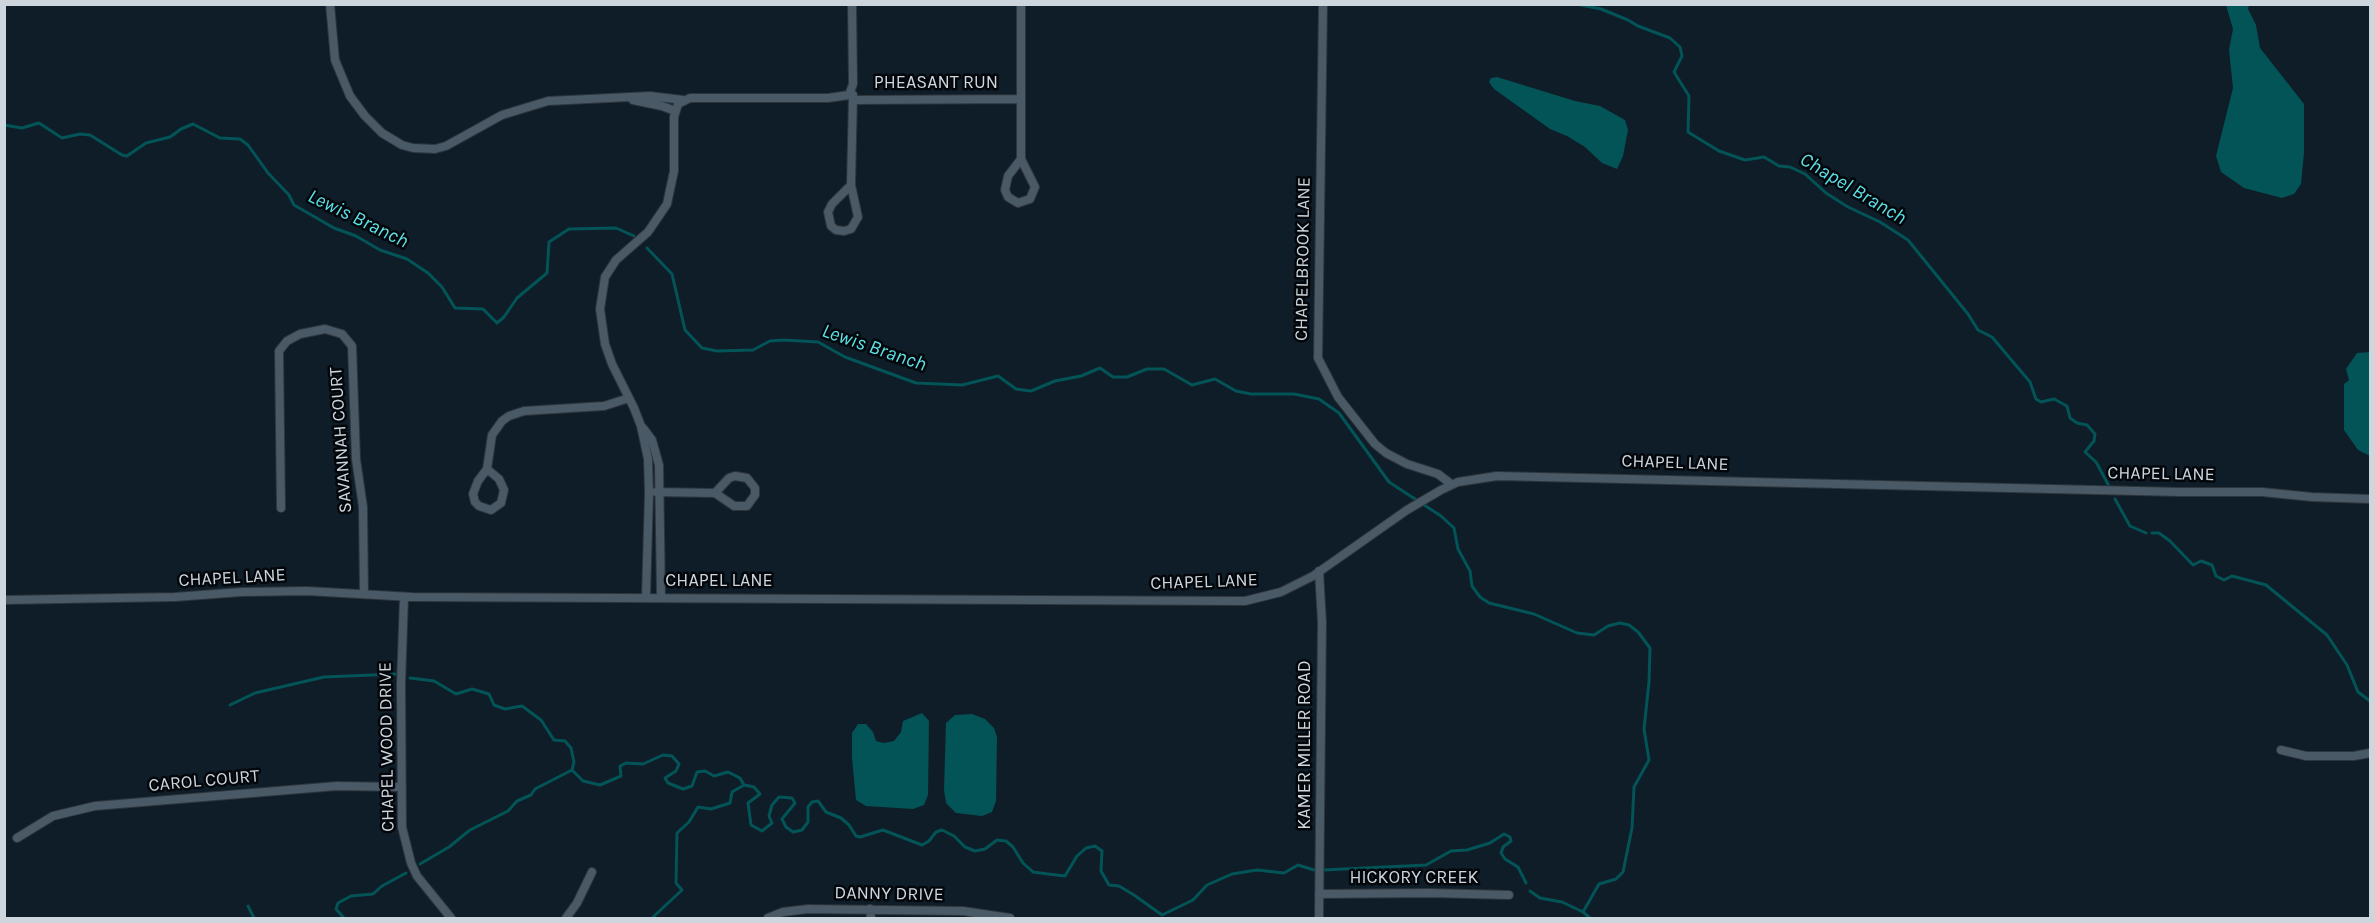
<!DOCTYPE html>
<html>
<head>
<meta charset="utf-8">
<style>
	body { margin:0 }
	#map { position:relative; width:2375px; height:923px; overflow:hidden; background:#0f1d28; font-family:Karla,sans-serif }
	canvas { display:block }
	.frame { position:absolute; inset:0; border:6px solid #cdd6dd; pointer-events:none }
</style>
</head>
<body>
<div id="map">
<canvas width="2375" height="923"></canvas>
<div class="frame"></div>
</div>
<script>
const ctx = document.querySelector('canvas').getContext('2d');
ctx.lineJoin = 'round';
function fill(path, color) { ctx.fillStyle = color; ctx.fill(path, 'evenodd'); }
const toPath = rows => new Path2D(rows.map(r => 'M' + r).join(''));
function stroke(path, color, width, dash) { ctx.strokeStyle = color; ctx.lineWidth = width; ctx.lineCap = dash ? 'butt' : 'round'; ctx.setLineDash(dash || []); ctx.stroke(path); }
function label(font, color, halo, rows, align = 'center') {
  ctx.font = font + ' Karla,sans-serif'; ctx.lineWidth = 5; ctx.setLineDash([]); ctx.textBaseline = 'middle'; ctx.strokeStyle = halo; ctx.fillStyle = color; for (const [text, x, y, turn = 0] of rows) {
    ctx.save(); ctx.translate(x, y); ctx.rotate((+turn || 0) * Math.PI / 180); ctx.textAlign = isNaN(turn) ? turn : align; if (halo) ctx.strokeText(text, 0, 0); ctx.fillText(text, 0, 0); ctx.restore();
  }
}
const water = toPath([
	[2226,5,2249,5,2248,9,2256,25,2260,48,2304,104,2304,153,2301,184,2294,194,2282,198,2244,188,2221,172,2216,156,2233,88,2229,50,2233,29],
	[1497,77,1575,101,1600,106,1625,120,1628,130,1623,156,1617,169,1602,163,1585,147,1567,136,1550,129,1494,89,1489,82,1491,78],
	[2370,352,2370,456,2358,450,2344,430,2344,384,2349,380,2346,369,2357,353],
	[922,713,929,721,928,795,924,805,913,809,866,806,856,800,852,758,852,733,858,724,866,724,873,732,876,741,884,743,894,741,901,732,903,721],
	[972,714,985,719,994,728,997,737,996,801,992,812,982,816,956,813,946,803,944,790,946,723,955,715]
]);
const stream = toPath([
	[1576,4,1601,9,1628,20,1638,26,1670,38,1680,47,1682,56,1674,72,1689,96,1688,132,1719,151,1745,160,1764,157,1779,166,1790,167,1805,174,1826,193,1848,207,1880,222,1908,240,1968,314,1978,330,1992,337,2030,382,2036,399,2041,402,2054,399,2067,406,2070,418,2077,423,2087,425,2095,434,2094,441,2085,452,2096,462,2109,486],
	[4,125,22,128,39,123,62,138,80,134,90,135,122,155,127,156,146,143,170,137,181,129,193,124,220,138,240,139,248,145,268,173,289,195,294,205,334,228,356,236,380,250,407,259,428,273,442,287,455,308,483,309,497,323,504,317,517,298,547,273,549,242,569,229,616,228,634,236],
	[647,248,672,274,685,330,702,348,717,351,753,350,770,341,784,340,818,342,845,357,916,383,962,385,998,376,1016,389,1031,391,1055,381,1081,376,1100,368,1113,377,1127,377,1147,369,1164,369,1192,385,1215,379,1236,391,1251,394,1294,394,1319,399,1339,413,1389,482,1441,516,1454,528,1458,549,1470,571,1472,586,1480,597,1489,603,1534,614,1577,633,1594,635,1608,626,1620,623,1629,625,1638,632,1650,648,1649,682,1644,729,1649,760,1634,787,1632,828,1623,872,1616,879,1599,884,1583,912],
	[2115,499,2130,526,2146,533],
	[2152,533,2159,533,2170,541,2193,565,2201,561,2212,565,2216,576,2224,580,2232,576,2266,585,2327,635,2347,665,2358,692,2370,701],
	[410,678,434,681,456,694,472,689,489,694,494,705,505,709,522,706,541,720,554,740,565,741,571,748,574,762,572,770],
	[230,705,255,693,324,677,396,674],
	[572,770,583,781,600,785,621,776,620,766,626,763,643,764,663,755,672,756,679,764,676,771,665,778,668,783,683,789,692,786,697,772,705,771,714,776,728,772,740,778,744,785],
	[420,864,449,847,470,830,508,811,517,801,531,795,535,789,572,770],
	[1323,870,1426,865,1451,851,1467,850,1490,843,1504,834,1510,837,1511,841,1503,847,1501,853,1505,859,1518,867,1526,883],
	[1530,891,1540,898,1562,902,1583,912,1590,918],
	[248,906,254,918],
	[344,918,336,909,338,903,351,896,373,894,382,886,406,873],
	[652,918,682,890,676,883,677,833,689,822,698,807,711,809,730,803,732,792,744,785,754,787,760,794,748,803,751,825,762,831,772,823,769,816,772,805,779,797,792,798,795,803,782,819,786,827,793,832,802,830,808,822,808,807,812,802,818,801,826,812,841,818,849,825,856,836,860,837,883,830,922,845,929,841,936,832,942,830,954,836,965,847,975,851,985,849,997,840,1006,841,1013,847,1023,863,1033,872,1048,874,1065,876,1077,856,1086,848,1095,846,1102,851,1101,871,1109,885,1119,886,1134,895,1162,915,1193,900,1207,885,1232,874,1257,870,1284,873,1298,865,1314,870]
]);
const street = toPath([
	[330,4,335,60,350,96,365,116,382,133,402,145,413,148,435,149,446,146,502,115,548,101,650,96,683,100],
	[1021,4,1021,159],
	[1323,4,1318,358,1338,397,1375,444,1386,453,1407,464,1438,474,1451,484],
	[633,100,662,106,675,111],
	[853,100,1020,99],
	[1021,159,1035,187,1030,199,1018,203,1008,197,1005,190,1008,176,1021,159],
	[851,185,858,217,851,229,844,231,836,230,831,226,828,212,832,204,851,185],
	[851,185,853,95],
	[643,428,652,440,659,465,661,597],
	[487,469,492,435,502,421,509,416,524,411,604,406,629,398],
	[487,469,499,479,504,490,501,503,491,510,479,506,475,502,473,494,478,481,487,469],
	[735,476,747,478,755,488,755,495,747,506,734,506,715,493,729,478,735,476],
	[656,492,715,493],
	[281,508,279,351,287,341,300,334,325,329,342,334,352,346,356,459,363,507,364,594],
	[1319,571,1322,622,1319,918],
	[404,597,401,684,402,827,411,863,417,876,451,918],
	[646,597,649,493,648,459,641,426,634,408,612,364,605,344,600,309,605,277,616,260,648,232,667,204,674,171,674,117,678,104,690,98,828,98,849,95,853,84,852,4],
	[4,600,175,597,241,592,307,591,412,597,1245,601,1281,592,1313,576,1407,510,1441,490,1458,482,1497,476,2180,492,2262,492,2312,497,2370,499],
	[2281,750,2306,756,2354,756,2370,753],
	[17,838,53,816,95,806,337,786,400,787],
	[1319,894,1430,893,1509,895],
	[870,909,871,918],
	[566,918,577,903,592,872],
	[768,918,783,912,808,909,963,911,1010,918]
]);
const streetNames = [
	["PHEASANT RUN",936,83],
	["CHAPELBROOK LANE",1303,259,-89],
	["SAVANNAH COURT",341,440,-94],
	["CHAPEL LANE",1675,463,2],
	["CHAPEL LANE",2161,474,1],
	["CHAPEL LANE",232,578,-3],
	["CHAPEL LANE",719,581],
	["CHAPEL LANE",1204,582,-2],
	["KAMER MILLER ROAD",1305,745,-90],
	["CHAPEL WOOD DRIVE",387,747,-91],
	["CAROL COURT",204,781,-5],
	["HICKORY CREEK",1414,878],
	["DANNY DRIVE",889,894,1]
];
const waterNames = [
	["Chapel Branch",1853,189,31],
	["Lewis Branch",358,219,26],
	["Lewis Branch",874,348,19]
];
fill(water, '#025457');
stroke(stream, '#025457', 3);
stroke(street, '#2d353d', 10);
stroke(street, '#495965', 8);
label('18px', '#cdd6dd', '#03070b', streetNames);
label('italic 20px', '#5ce1e7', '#03070b', waterNames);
</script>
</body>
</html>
